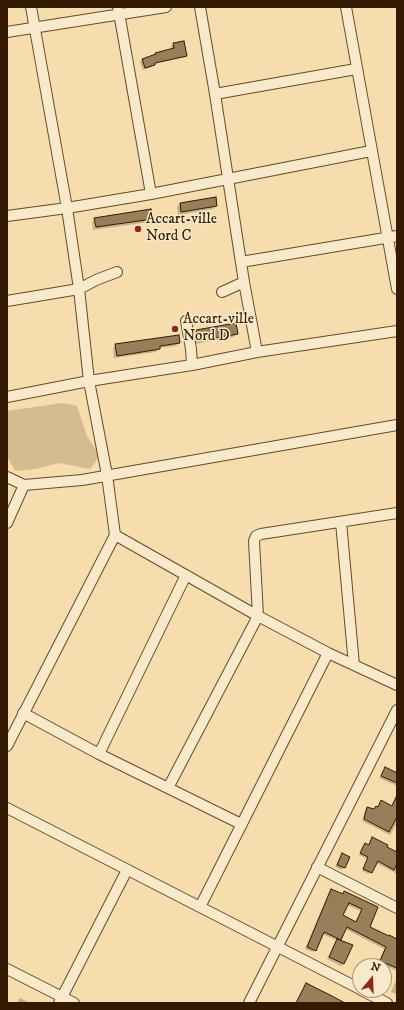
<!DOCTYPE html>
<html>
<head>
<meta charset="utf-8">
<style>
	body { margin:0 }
	#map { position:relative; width:404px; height:1010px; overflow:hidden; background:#f5ddad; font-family:"IM FELL DW Pica",serif }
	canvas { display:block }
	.frame { position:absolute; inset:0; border:8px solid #331a01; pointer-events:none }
	.north { position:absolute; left:352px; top:958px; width:40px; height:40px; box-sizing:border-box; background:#f8e9ca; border:1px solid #a9967a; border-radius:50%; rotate:19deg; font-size:11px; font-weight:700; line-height:16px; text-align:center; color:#331a01 }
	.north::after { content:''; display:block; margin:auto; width:14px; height:18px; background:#8f2418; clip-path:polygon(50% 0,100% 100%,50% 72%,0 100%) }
</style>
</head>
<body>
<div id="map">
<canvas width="404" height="1010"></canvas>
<div class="frame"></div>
<div class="north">N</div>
</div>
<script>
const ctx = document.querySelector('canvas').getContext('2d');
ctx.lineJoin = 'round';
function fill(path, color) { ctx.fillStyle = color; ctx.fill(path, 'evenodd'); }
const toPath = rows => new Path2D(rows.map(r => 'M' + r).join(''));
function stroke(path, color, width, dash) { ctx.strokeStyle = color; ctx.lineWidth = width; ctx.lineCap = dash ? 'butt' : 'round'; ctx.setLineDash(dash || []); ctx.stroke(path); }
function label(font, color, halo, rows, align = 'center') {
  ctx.font = font + ' "IM FELL DW Pica",serif'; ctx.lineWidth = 3; ctx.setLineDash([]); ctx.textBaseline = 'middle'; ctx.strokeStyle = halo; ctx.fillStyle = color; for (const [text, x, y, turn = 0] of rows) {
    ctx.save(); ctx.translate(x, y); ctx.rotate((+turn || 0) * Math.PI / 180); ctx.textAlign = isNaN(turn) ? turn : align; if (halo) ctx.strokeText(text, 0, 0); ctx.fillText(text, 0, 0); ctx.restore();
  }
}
const green = toPath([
	[62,403,77,406,87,436,100,456,90,469,59,463,35,469,15,471,7,456,7,411]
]);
const shadow = toPath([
	[174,44,186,55,184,57,154,64,152,67,143,70,140,62,142,60,154,56,156,54,172,50,171,46],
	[180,204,216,206,213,209,178,215,177,207],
	[95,219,152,219,149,222,93,230,92,222],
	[196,331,237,334,233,337,195,344,193,335],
	[179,343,176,346,159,348,156,352,114,358,113,348,116,345],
	[397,767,397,786,379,778,385,768,395,773],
	[397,794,397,824,390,835,362,821,365,810,367,808,373,810,377,808,381,801,391,806],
	[372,838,397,853,397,874,376,863,369,874,362,871,367,859,359,855,363,846,365,844,368,845],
	[342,854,349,857,342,870,335,867],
	[331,890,342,895,344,892,376,907,369,927,397,940,397,971,378,963,384,949,345,929,339,941,344,963,341,966,327,959,336,940,322,934,313,952,305,949,329,892],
	[347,905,361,911,355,923,342,916],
	[397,978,397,994,391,992],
	[20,998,28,1002,27,1003,17,1003]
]);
const building = toPath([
	[184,41,187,56,155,63,155,65,145,68,142,59,156,54,155,53,174,48,173,43,184,41],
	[216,197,217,206,181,212,180,203,216,197],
	[151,209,153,219,96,227,94,218,151,209],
	[236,323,238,334,198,341,196,330,236,323],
	[179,335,180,343,160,346,160,349,117,356,115,344,179,335],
	[385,767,397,773,397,783,381,776,385,767],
	[397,795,397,817,389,832,364,819,367,807,374,809,376,806,378,807,381,800,392,806,397,795],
	[372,837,388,845,387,847,397,852,397,864,394,870,378,861,372,873,363,869,368,857,360,853,365,843,369,845,372,837],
	[342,853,350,857,345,868,337,865,342,853],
	[331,889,343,894,344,891,378,907,370,927,389,936,389,935,397,939,397,968,380,961,386,947,347,927,341,940,324,932,316,951,307,947,331,889],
	[349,903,362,909,356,922,343,915,349,903],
	[337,939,353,945,344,964,329,957,337,939],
	[306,983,330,995,345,1003,296,1003,306,983]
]);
const minor = toPath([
	[118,7,151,194],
	[200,7,215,94,244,282,257,352],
	[346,7,397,289],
	[7,32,166,7],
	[215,94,356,69],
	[7,216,67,208,151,194,371,151],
	[241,262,397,236],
	[222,292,244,282],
	[7,301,79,289,96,280,117,272],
	[186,321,191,349,192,365],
	[7,397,89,381,192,365,257,352,397,331],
	[7,477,24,485,82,480,397,425],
	[341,522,354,665],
	[7,523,24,485],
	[115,535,258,616,328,653,397,685],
	[23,713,99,754,241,824],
	[7,746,115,535,107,475,89,381,79,289,67,208,31,7],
	[99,754,186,575],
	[168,788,258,616,254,541,256,536,261,534,397,513],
	[7,808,360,989],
	[317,867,397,908],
	[200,907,328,653],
	[7,969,74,1003],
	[361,990,387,1003],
	[59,1003,127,870],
	[249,1003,397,710]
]);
const markers = [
	[138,229,4,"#8f2418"],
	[175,329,4,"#8f2418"]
];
const poiNames = [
	["Accart-ville",146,220],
	["Nord C",146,237],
	["Accart-ville",183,320],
	["Nord D",183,337]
];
fill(green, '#d4bc90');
fill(shadow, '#0003');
fill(building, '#987f5a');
stroke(building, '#331a01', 1);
stroke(minor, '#644b2c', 12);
stroke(minor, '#f8e9ca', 10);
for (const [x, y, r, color] of markers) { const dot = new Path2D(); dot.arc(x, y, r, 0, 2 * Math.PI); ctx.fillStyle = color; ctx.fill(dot); stroke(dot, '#f8e9ca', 1.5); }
label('15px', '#331a01', '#f8e9ca', poiNames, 'left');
</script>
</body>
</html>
